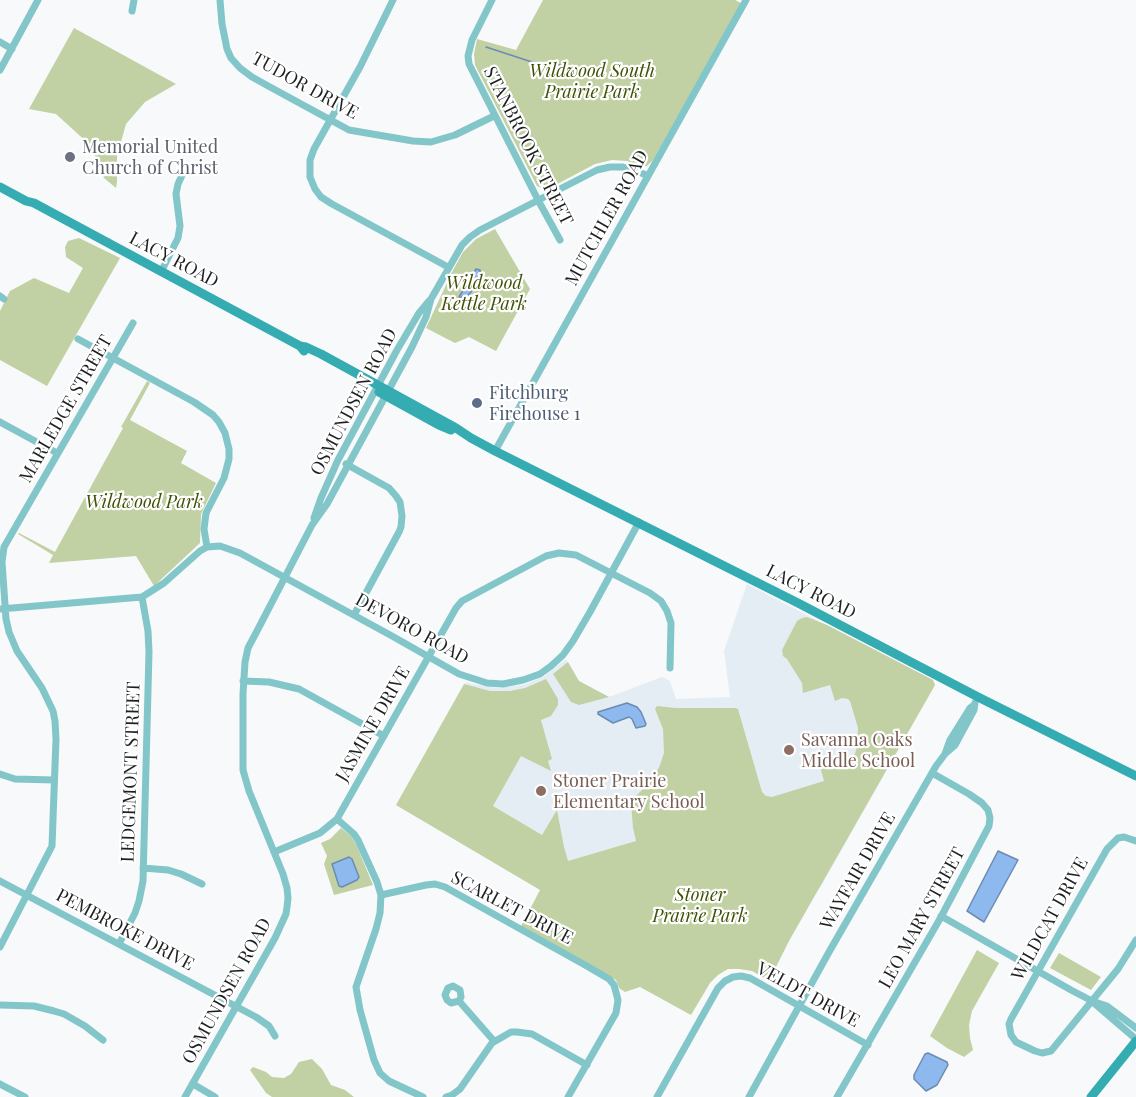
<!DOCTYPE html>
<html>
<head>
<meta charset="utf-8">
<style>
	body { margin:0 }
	canvas { display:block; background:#f7f9fb }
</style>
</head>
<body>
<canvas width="1136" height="1097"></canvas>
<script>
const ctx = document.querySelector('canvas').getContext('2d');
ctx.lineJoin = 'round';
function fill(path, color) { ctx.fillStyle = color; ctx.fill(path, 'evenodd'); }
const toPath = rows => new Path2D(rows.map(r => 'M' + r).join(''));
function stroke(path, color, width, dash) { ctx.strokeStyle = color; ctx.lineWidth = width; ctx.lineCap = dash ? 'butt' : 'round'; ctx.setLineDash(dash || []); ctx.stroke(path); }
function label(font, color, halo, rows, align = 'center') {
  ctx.font = font + ' "Playfair Display",serif'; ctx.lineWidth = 4.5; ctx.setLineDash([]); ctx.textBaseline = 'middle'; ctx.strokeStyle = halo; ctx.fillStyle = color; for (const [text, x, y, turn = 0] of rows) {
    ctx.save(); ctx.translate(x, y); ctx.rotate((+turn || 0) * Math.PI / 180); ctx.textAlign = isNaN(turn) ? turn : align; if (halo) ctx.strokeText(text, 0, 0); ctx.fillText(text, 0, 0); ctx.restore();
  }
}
const built = toPath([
	[747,584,933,680,935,685,820,888,605,927,396,805,466,682,473,684,499,688,523,685,543,677,566,659,579,681,609,697,662,677,670,681,676,699,730,697,724,651]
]);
const green = toPath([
	[543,0,735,0,741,3,657,153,653,160,647,166,641,166,627,161,612,160,595,164,546,190,537,186,475,65,474,54,477,39,516,50],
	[74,28,176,84,145,102,126,124,117,156,117,182,116,188,104,178,91,146,56,114,29,109],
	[495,229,530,289,496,351,469,337,455,343,426,328,452,272,463,252,476,239],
	[79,238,120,258,47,386,0,360,0,311,10,291,34,278,69,293,83,268,66,257,65,247,68,241],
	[147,381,150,383,130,420,187,451,181,463,216,483,201,514,200,543,154,586,136,556,49,563,53,555,18,534,19,533,55,552,123,428,121,427],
	[807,617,827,625,933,680,935,685,789,941,769,981,752,971,739,969,728,969,718,975,710,983,691,1015,640,987,625,992,619,988,616,980,607,975,520,928,540,890,396,805,464,684,490,691,510,691,525,688,546,679,558,699,558,705,551,716,541,720,552,759,548,761,551,771,521,756,493,806,542,835,557,810,564,847,568,861,636,841,633,828,631,803,635,797,650,782,655,775,660,765,664,753,663,729,655,709,657,706,676,708,735,708,738,709,762,792,766,796,772,797,824,781,819,763,848,755,849,758,855,754,857,746,858,728,850,701,848,699,842,698,835,701,830,685,803,693,802,683,787,659,783,656,782,650,797,621,802,618],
	[568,662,579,681,609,697,579,705,571,702,553,674],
	[341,828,351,836,356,844,373,885,334,895,324,864,327,856,321,843,330,839],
	[977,950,999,963,972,1011,969,1025,970,1038,973,1050,964,1057,947,1048,930,1036],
	[1059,953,1101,977,1091,990,1050,968],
	[312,1059,322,1069,331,1085,345,1090,354,1097,272,1097,266,1093,250,1070,253,1067,266,1072,272,1077,284,1078,291,1074,299,1062]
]);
const water = toPath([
	[476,269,480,270,480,274,471,292,465,299,463,296,460,298,459,297,476,269],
	[627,703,637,707,641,712,646,724,645,726,636,728,632,719,629,717,613,723,598,714,598,712,627,703],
	[998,851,1018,860,984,922,967,911,998,851],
	[349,857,352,859,359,877,357,880,342,887,339,886,332,864,349,857],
	[928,1053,947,1062,948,1065,937,1085,926,1091,914,1079,914,1075,925,1054,928,1053]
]);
const stream = toPath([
	[486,47,535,63,560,65],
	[567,69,578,71]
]);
const street = toPath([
	[220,0,222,24,227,49,231,58,240,68,252,77,270,87,349,130,413,141,431,142,455,135,494,116],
	[393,0,360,67,314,149,310,160,310,177,315,189,321,197,332,204,448,267],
	[492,0,472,40,468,56,469,64,538,200,560,240],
	[132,11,134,0],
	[0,42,12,49],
	[0,70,38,0],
	[161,272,178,238,180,226,176,194,178,184,184,171],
	[0,296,4,299],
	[78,339,194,402,213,415,219,422,225,433,229,449,229,459,224,478,206,513,204,529,207,547],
	[0,422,57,453],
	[495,451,746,0],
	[346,464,389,488,396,496,400,502,402,516,401,527,399,532,354,615],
	[314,518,321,498,338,460,397,350,419,313,429,301],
	[0,609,142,597,164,583,200,551,207,547,220,546,240,553,392,636,459,674,487,683,503,684,523,680,540,674,551,666,563,655,573,641,590,612,639,522],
	[243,681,269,682,299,689,384,736],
	[947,752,955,745,974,710,975,703],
	[0,774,15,779,54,780],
	[337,819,354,834,358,840,377,882,381,895,380,913,376,929,356,987,360,1010,374,1060,380,1073,389,1081,423,1097],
	[1136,841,1124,837,1118,838,1107,849,1011,1019,1009,1024,1011,1035,1016,1042,1035,1051,1042,1053,1051,1051,1118,969,1136,940],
	[274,852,320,833,337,819,456,608,462,601,546,556,559,553,576,555,650,593,661,601,667,611,671,623,670,668],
	[143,868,168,870,181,874,202,884],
	[0,881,256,1017,269,1026,275,1036],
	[381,895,426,885,435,884,445,887,585,965,609,979,614,985,618,1000,616,1013,568,1097],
	[941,916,1071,990,1092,1001,1107,1006,1136,1028],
	[119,944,135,913,139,901,143,881,149,652,148,631,142,597],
	[0,947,52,846,56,739,55,721,53,711,42,688,17,651,9,632,6,619,2,562,4,547,133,323],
	[459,1001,451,1003,447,1000,445,995,448,988,453,986,460,990,461,997,459,1001,494,1041],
	[1094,1003,1136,1039],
	[0,1005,34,1006,54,1011,64,1014,85,1026,103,1040],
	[0,1084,25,1097],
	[193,1084,215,1097],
	[185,1097,275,938,286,914,287,907,288,898,287,888,283,874,249,791,243,770,243,694,245,662,248,648,257,631,312,525,327,504,412,347,426,317,431,299,462,245,470,237,480,230,597,170,610,167,623,167,637,171,648,176],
	[446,1097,452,1095,460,1089,492,1043,511,1032,517,1032,532,1034,587,1065],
	[657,1097,718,988,725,981,733,977,741,976,750,978,868,1045],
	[749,1097,829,952,936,766,945,754,950,740,970,708,974,705],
	[837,1097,941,917,989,826,990,818,988,810,982,803,969,794,932,773]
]);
const secondary = toPath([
	[0,187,26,201,34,203,99,238,300,346,304,351],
	[300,346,306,347,321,354,456,428,471,438,495,451,798,603,978,697,1136,776],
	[379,392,439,425,451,430],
	[1091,1097,1136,1041]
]);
const markers = [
	[70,157,6,"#6b7280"],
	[477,403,6,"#5c6f8a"],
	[789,750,6,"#8d6e63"],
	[541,791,6,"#8d6e63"]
];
const parkNames = [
	["Wildwood South",592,71],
	["Prairie Park",592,92],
	["Wildwood",484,283],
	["Kettle Park",484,304],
	["Wildwood Park",144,502],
	["Stoner",700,895],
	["Prairie Park",700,916]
];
const streetNames = [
	["TUDOR DRIVE",305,86,29],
	["STANBROOK STREET",528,146,63],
	["MUTCHLER ROAD",607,218,-61],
	["LACY ROAD",174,260,28],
	["OSMUNDSEN ROAD",354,402,-62],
	["MARLEDGE STREET",66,409,-60],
	["LACY ROAD",811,592,27],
	["DEVORO ROAD",412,629,29],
	["JASMINE DRIVE",373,724,-60],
	["LEDGEMONT STREET",131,772,-88],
	["WAYFAIR DRIVE",858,871,-60],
	["SCARLET DRIVE",512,908,28],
	["LEO MARY STREET",922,918,-61],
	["WILDCAT DRIVE",1050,919,-61],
	["PEMBROKE DRIVE",125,930,28],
	["OSMUNDSEN ROAD",227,991,-61],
	["VELDT DRIVE",808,995,29]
];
const worshipNames = [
	["Memorial United",82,147],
	["Church of Christ",82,168]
];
const serviceNames = [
	["Fitchburg",489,393],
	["Firehouse 1",489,414]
];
const educationNames = [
	["Savanna Oaks",801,740],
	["Middle School",801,761],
	["Stoner Prairie",553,781],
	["Elementary School",553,802]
];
fill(built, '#e5edf4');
fill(green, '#c1d1a3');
fill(water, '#8db9ef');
stroke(water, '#6c8bb1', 1.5);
stroke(stream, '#6c8bb1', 1.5);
stroke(street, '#83c6c9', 7);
stroke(secondary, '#34acb2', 9);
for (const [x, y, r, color] of markers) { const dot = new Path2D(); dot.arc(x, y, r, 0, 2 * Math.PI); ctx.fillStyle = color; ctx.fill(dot); stroke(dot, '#fff', 2); }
label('italic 18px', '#3f5105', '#fff', parkNames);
label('18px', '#1e1f20', '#fff', streetNames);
label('18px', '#5b616d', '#fff', worshipNames, 'left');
label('18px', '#4e5e75', '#fff', serviceNames, 'left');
label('18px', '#785e54', '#fff', educationNames, 'left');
</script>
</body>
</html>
